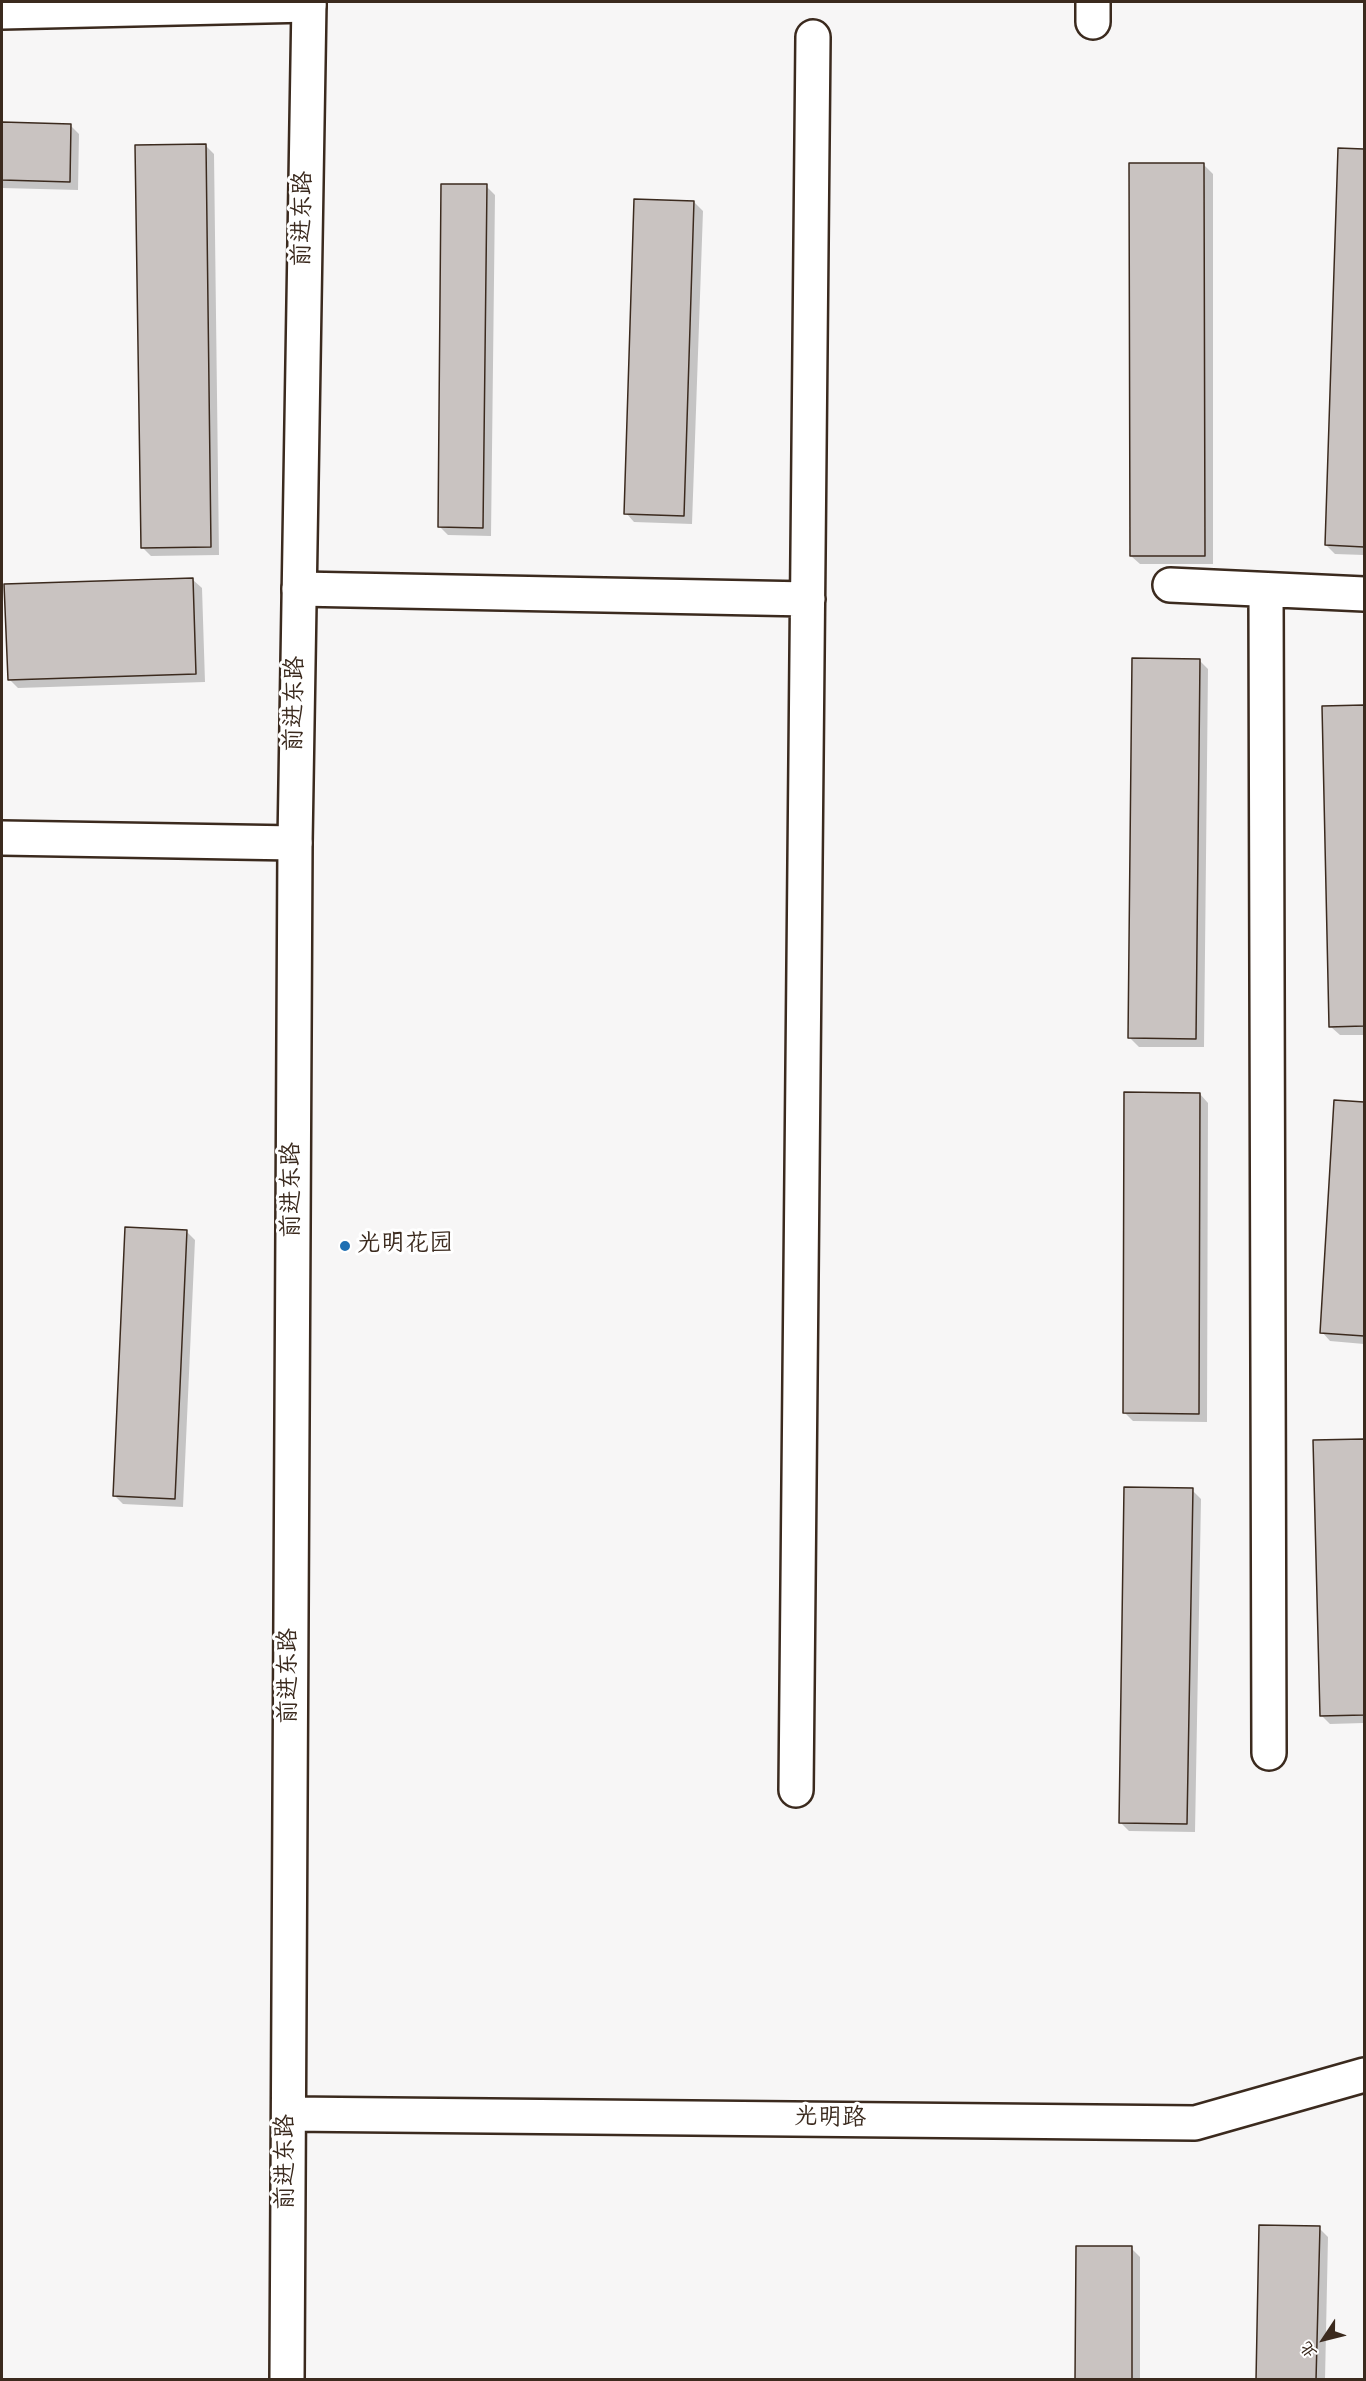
<!DOCTYPE html>
<html>
<head>
<meta charset="utf-8">
<style>
	body { margin:0 }
	#map { position:relative; width:1366px; height:2381px; overflow:hidden; background:#f7f6f6; font-family:"Indie Flower","LXGW WenKai TC",sans-serif }
	canvas { display:block }
	.frame { position:absolute; inset:0; border:3px solid #3b2a1e; pointer-events:none }
	.north { position:absolute; left:1294px; top:2309px; width:60px; height:60px; -webkit-text-stroke:4px #fff; paint-order:stroke; rotate:235deg; font-size:16px; font-weight:700; line-height:24px; text-align:center; color:#3b2a1e }
	.north::after { content:''; display:block; margin:auto; width:21px; height:27px; background:#3b2a1e; clip-path:polygon(50% 0,100% 100%,50% 72%,0 100%) }
</style>
</head>
<body>
<div id="map">
<canvas width="1366" height="2381"></canvas>
<div class="frame"></div>
<div class="north">北</div>
</div>
<script>
const ctx = document.querySelector('canvas').getContext('2d');
ctx.lineJoin = 'round';
function fill(path, color) { ctx.fillStyle = color; ctx.fill(path, 'evenodd'); }
const toPath = rows => new Path2D(rows.map(r => 'M' + r).join(''));
function stroke(path, color, width, dash) { ctx.strokeStyle = color; ctx.lineWidth = width; ctx.lineCap = dash ? 'butt' : 'round'; ctx.setLineDash(dash || []); ctx.stroke(path); }
function label(font, color, halo, rows, align = 'center') {
  ctx.font = font + ' "Indie Flower","LXGW WenKai TC",sans-serif'; ctx.lineWidth = 6; ctx.setLineDash([]); ctx.textBaseline = 'middle'; ctx.strokeStyle = halo; ctx.fillStyle = color; for (const [text, x, y, turn = 0] of rows) {
    ctx.save(); ctx.translate(x, y); ctx.rotate((+turn || 0) * Math.PI / 180); ctx.textAlign = isNaN(turn) ? turn : align; if (halo) ctx.strokeText(text, 0, 0); ctx.fillText(text, 0, 0); ctx.restore();
  }
}
const shadow = toPath([
	[2,124,70,125,79,134,78,190,2,188],
	[205,145,214,154,219,555,151,556,142,547],
	[1339,150,1364,151,1364,555,1335,554,1326,545],
	[1204,165,1213,174,1213,564,1140,564,1131,556],
	[486,186,495,195,491,536,448,535,439,526],
	[694,202,703,211,692,524,634,522,626,513],
	[193,580,202,588,205,682,18,688,9,679],
	[1199,660,1208,669,1204,1047,1139,1047,1130,1038],
	[1323,707,1364,707,1364,1035,1340,1035,1331,1027],
	[1200,1094,1208,1103,1207,1422,1133,1421,1124,1412],
	[1336,1101,1364,1103,1364,1344,1330,1341,1322,1332],
	[186,1231,195,1240,183,1507,123,1504,114,1495],
	[1364,1440,1364,1723,1330,1724,1321,1715,1315,1442],
	[1192,1490,1201,1499,1195,1832,1129,1831,1120,1822],
	[1319,2228,1328,2237,1325,2380,1257,2380],
	[1131,2248,1140,2257,1140,2380,1077,2380]
]);
const building = toPath([
	[2,122,71,124,70,182,2,180,2,122],
	[206,144,211,547,141,548,135,145,206,144],
	[1338,148,1364,149,1364,547,1325,545,1338,148],
	[1129,163,1204,163,1205,556,1130,556,1129,163],
	[441,184,487,184,483,528,438,527,441,184],
	[634,199,694,201,684,516,624,514,634,199],
	[193,578,196,674,8,680,4,584,193,578],
	[1132,658,1200,659,1196,1039,1128,1038,1132,658],
	[1364,705,1364,1026,1329,1027,1322,706,1364,705],
	[1124,1092,1200,1093,1199,1414,1123,1413,1124,1092],
	[1334,1100,1364,1102,1364,1336,1320,1333,1334,1100],
	[125,1227,187,1230,175,1499,113,1496,125,1227],
	[1364,1439,1364,1715,1320,1716,1313,1440,1364,1439],
	[1124,1487,1193,1488,1187,1824,1119,1823,1124,1487],
	[1259,2225,1320,2226,1316,2380,1256,2380,1259,2225],
	[1076,2246,1132,2246,1132,2380,1075,2380,1076,2246]
]);
const minor = toPath([
	[2,12,309,5],
	[1093,22,1093,2],
	[1170,585,1364,594],
	[299,589,808,599],
	[1266,590,1269,1753],
	[2,838,295,843],
	[796,1790,813,37]
]);
const secondary = toPath([
	[289,2114,1195,2123,1364,2075],
	[287,2380,295,843,309,2]
]);
const markers = [
	[345,1246,6,"#1f6fb2"]
];
const streetNames = [
	["前进东路",305,219,-89],
	["前进东路",297,704,-89],
	["前进东路",294,1190,-90],
	["前进东路",291,1676,-90],
	["光明路",830,2120,1],
	["前进东路",288,2162,-90]
];
const poiNames = [
	["光明花园",357,1246]
];
fill(shadow, '#0003');
fill(building, '#c9c3c1');
stroke(building, '#3b2a1e', 1.5);
stroke(minor, '#3b2a1e', 38);
stroke(secondary, '#3b2a1e', 38);
stroke(minor, '#fff', 33);
stroke(secondary, '#fff', 33);
for (const [x, y, r, color] of markers) { const dot = new Path2D(); dot.arc(x, y, r, 0, 2 * Math.PI); ctx.fillStyle = color; ctx.fill(dot); stroke(dot, '#fff', 2); }
label('24px', '#3b2a1e', '#fff', streetNames);
label('24px', '#3b2a1e', '#fff', poiNames, 'left');
</script>
</body>
</html>
